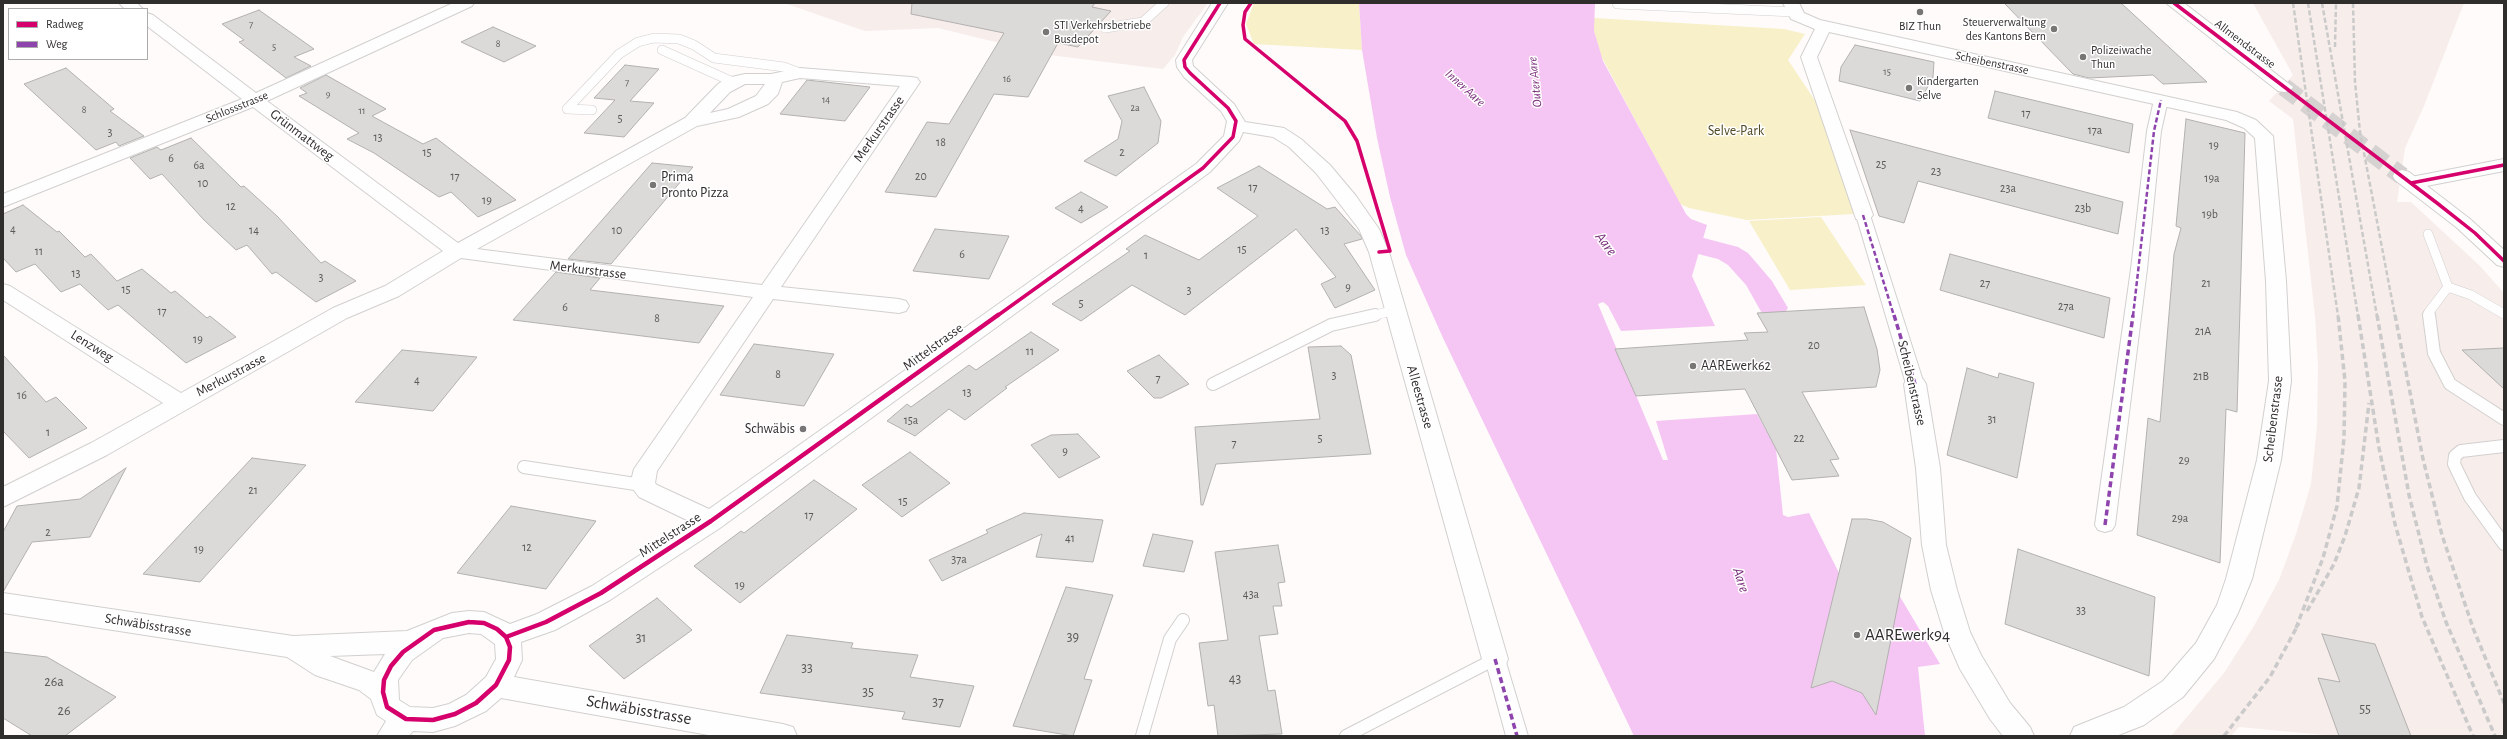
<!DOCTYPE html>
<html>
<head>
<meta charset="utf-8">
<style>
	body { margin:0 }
	#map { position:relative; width:2507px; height:739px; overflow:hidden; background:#fefbfa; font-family:"Alegreya Sans",sans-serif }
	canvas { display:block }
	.frame { position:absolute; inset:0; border:4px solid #302d2d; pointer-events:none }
	.legend { position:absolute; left:8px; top:8px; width:140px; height:52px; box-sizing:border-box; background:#fff; border:1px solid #acabab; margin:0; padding:5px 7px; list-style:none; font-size:12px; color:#302d2d }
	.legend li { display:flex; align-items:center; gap:8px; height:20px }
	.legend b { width:20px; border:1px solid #acabab }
</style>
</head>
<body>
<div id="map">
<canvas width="2507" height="739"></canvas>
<div class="frame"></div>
<ul class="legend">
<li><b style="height:5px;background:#d6006c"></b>Radweg</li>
<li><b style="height:5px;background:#8e44ad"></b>Weg</li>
</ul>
</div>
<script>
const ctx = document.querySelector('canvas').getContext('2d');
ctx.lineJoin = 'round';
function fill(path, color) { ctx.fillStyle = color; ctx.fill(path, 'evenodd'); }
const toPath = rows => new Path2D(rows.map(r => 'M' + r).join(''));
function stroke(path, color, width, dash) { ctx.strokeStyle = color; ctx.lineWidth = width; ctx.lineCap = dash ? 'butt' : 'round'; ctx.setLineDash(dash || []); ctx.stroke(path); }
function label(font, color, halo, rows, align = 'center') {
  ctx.font = font + ' "Alegreya Sans",sans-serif'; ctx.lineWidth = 3; ctx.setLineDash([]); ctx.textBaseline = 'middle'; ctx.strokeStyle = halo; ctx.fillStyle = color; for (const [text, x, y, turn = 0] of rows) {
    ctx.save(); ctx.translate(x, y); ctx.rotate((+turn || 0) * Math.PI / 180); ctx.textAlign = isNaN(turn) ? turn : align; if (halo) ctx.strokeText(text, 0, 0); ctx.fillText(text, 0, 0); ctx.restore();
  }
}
const built = toPath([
	[784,3,1208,3,1183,37,1175,55,1163,69,1049,55,938,28,865,31],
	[2253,3,2464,3,2424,106,2405,148,2397,202,2411,202,2480,266,2504,293,2504,736,2335,736,2239,727,2231,736,2171,736,2224,673,2254,626,2279,580,2296,534,2311,484,2317,426,2318,366,2315,316,2293,119,2269,101,2293,75]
]);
const green = toPath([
	[1254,3,1359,3,1362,50,1254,44,1246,24],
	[1594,18,1784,29,1805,34,1788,60,1820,108,1854,214,1747,220,1689,208,1680,204,1599,52,1594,31],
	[1821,217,1866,285,1790,290,1749,221]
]);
const water = toPath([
	[1359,3,1595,3,1594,31,1603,61,1686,214,1691,219,1707,225,1692,276,1715,326,1621,331,1608,306,1603,302,1598,304,1663,460,1668,460,1656,421,1757,414,1776,449,1783,515,1788,517,1809,513,1839,573,1814,677,1819,684,1829,680,1863,693,1871,704,1899,595,1940,664,1918,667,1925,736,1634,736,1443,338,1406,255,1390,197,1377,138,1362,50]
]);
const canal = toPath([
	[1700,237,1738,247,1748,253,1772,281,1788,308,1783,315,1773,318,1763,315,1746,285,1728,265,1718,259,1690,252,1686,246,1690,240,1700,237]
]);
const building = toPath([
	[912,3,1095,3,1092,7,1111,11,1078,47,1058,43,1028,97,994,94,936,197,885,192,927,122,949,124,1004,33,911,14,912,3],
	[2004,3,2121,3,2207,82,2163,84,2153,75,2089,78,2073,74,2004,3],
	[259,10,314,49,294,57,311,66,286,78,239,42,244,40,222,24,259,10],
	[493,27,536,46,504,62,461,42,493,27],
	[1855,45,1934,62,1933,77,1920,101,1839,81,1841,67,1855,45],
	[625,65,659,69,630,101,654,103,624,137,584,133,615,100,594,98,625,65],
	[66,68,114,109,110,111,144,136,119,146,116,142,96,150,24,84,66,68],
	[326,75,386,109,372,116,423,144,436,138,516,200,478,217,451,192,439,197,374,153,347,139,359,133,299,96,307,93,300,88,326,75],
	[807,80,870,87,845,121,780,114,807,80],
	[1144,87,1161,121,1158,143,1116,176,1084,161,1118,139,1122,121,1108,96,1144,87],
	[1995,91,2133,124,2129,153,1988,118,1995,91],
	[2186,119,2245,133,2237,412,2226,409,2220,563,2137,535,2148,418,2160,422,2174,254,2181,228,2176,226,2186,119],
	[1850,130,2123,202,2118,234,1918,181,1904,223,1879,216,1850,130],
	[191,138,241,187,244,186,277,216,321,263,325,261,356,281,316,302,276,272,272,274,247,245,236,250,204,220,162,174,150,179,130,158,157,147,161,150,191,138],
	[652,163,693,167,611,264,568,259,652,163],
	[1259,166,1327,209,1335,207,1361,236,1362,239,1344,244,1375,290,1335,308,1321,284,1336,277,1296,229,1185,315,1132,285,1081,321,1052,304,1130,251,1126,249,1145,235,1199,260,1258,216,1217,188,1259,166],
	[1081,192,1108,207,1081,223,1055,208,1081,192],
	[23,205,57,232,59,231,85,257,91,254,117,281,142,269,171,293,175,291,207,318,210,316,236,337,186,363,118,305,108,310,80,284,61,292,35,264,16,272,3,258,3,214,23,205],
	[935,229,1009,236,989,279,913,271,935,229],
	[1950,254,2110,298,2104,338,1940,290,1950,254],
	[556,272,600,278,590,290,724,306,699,343,513,320,556,272],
	[1864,307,1877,349,1880,370,1876,387,1802,392,1839,459,1830,460,1839,476,1792,480,1745,389,1636,396,1615,349,1748,340,1744,333,1768,332,1757,313,1864,307],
	[1031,332,1059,350,1005,387,1007,388,965,420,949,409,915,436,887,421,907,404,911,407,969,365,976,370,1031,332],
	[754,344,834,354,804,406,720,395,754,344],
	[1341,346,1351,355,1371,454,1216,464,1203,505,1201,505,1195,427,1320,419,1308,347,1341,346],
	[2504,348,2504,389,2462,350,2504,348],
	[402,350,477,357,433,411,355,402,402,350],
	[3,355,46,402,56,397,87,428,29,458,3,431,3,355],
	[1159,355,1189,384,1161,398,1154,398,1127,371,1159,355],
	[1967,368,1998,378,1999,373,2034,383,2017,478,1947,455,1967,368],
	[1078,434,1100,457,1059,478,1031,445,1051,435,1078,434],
	[910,452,950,483,902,517,862,485,910,452],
	[252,458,306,465,200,582,143,574,252,458],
	[126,468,90,537,32,542,3,592,3,532,17,506,80,499,126,468],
	[814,480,857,509,740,603,694,566,741,531,744,533,814,480],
	[511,506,596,521,546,589,457,573,511,506],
	[1024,513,1103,520,1093,562,1036,557,1042,534,942,581,929,560,988,533,986,530,1024,513],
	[1852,519,1867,519,1883,522,1911,538,1876,715,1862,693,1832,681,1811,688,1852,519],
	[1153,534,1193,541,1184,572,1143,566,1153,534],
	[1278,545,1285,582,1278,583,1282,606,1273,606,1278,634,1259,636,1268,691,1275,690,1282,734,1218,736,1214,705,1208,706,1199,643,1228,640,1215,552,1278,545],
	[2018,549,2155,597,2149,676,2005,624,2018,549],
	[1066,587,1113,595,1084,679,1092,680,1073,736,1013,726,1066,587],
	[657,598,692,630,624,679,589,646,657,598],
	[2322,634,2375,644,2411,736,2339,736,2318,678,2340,682,2322,634],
	[787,635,853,643,851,648,918,655,910,677,974,686,960,727,902,719,905,712,760,693,787,635],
	[3,652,47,657,116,697,65,736,32,736,3,718,3,652]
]);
const secondaryTunnel = toPath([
	[2284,87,2402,176]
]);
const serviceFar1 = toPath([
	[1617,4,1794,12],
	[1105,28,1143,22,1164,3],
	[662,50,733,82],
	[592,110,567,109,619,54,638,42,654,38,679,39,694,45,714,58,784,67,800,73],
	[2428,234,2448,287,2429,312,2429,316],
	[2448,287,2471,295,2504,314],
	[1371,316,1396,310]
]);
const service = toPath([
	[2429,315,2434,353,2450,384,2504,419],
	[1213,384,1331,325,1375,315],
	[2504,446,2461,451,2455,456,2454,464,2470,497,2504,544],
	[524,467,642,485],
	[1142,736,1170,639,1183,620],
	[1346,736,1495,659]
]);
const pedestrian = toPath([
	[2161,96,2168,100,2161,131,2147,269,2115,525,2112,530,2105,532,2098,530,2095,525,2131,269,2147,131,2154,100,2161,96],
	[1863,211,1870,215,1924,384,1921,388,1915,390,1909,388,1906,384,1856,215,1863,211],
	[1495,650,1502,653,1505,659,1528,736,1506,736,1485,659,1488,653,1495,650]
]);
const minor = toPath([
	[119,3,137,3,143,9,125,9,119,3],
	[453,3,474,3,472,6,267,101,458,243,685,118,718,84,727,78,745,74,771,74,800,68,911,77,917,78,920,82,781,287,899,299,906,301,909,306,906,311,899,313,773,299,657,471,655,483,657,485,709,509,1196,164,1224,136,1227,121,1221,111,1184,77,1177,67,1176,60,1212,3,1228,3,1192,60,1193,66,1234,104,1245,122,1284,128,1301,139,1330,165,1356,196,1379,229,1389,252,1508,659,1505,667,1495,670,1485,667,1482,659,1369,252,1359,229,1316,173,1289,147,1273,137,1243,132,1239,141,1210,172,720,528,610,600,555,630,521,642,522,660,514,677,783,724,793,727,797,736,714,736,501,698,486,711,455,726,433,732,413,731,409,736,377,736,386,721,377,715,371,699,359,690,315,675,287,657,3,613,3,593,293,636,407,631,452,613,469,611,484,612,510,624,537,614,592,586,691,522,639,497,630,485,634,469,753,297,461,258,399,296,347,318,107,455,3,507,3,487,91,443,163,403,3,300,3,284,10,286,181,393,333,308,385,286,443,251,253,107,3,207,3,194,242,99,147,26,147,13,153,15,256,93,453,3],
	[800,78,900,86,762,285,477,249,697,126,739,117,768,104,778,94,782,82,800,78],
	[745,84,765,84,756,96,728,109,710,113,730,92,745,84],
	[469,633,481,634,495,644,496,659,486,677,466,695,449,704,433,708,410,707,399,700,398,680,412,660,443,638,469,633],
	[385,654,374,672,330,656,385,654],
	[1783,3,1799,3,1804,13,1820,20,2237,112,2256,120,2273,136,2286,281,2291,381,2281,460,2252,579,2238,613,2214,659,2183,697,2144,725,2116,736,2070,736,2074,727,2124,707,2163,681,2196,643,2217,605,2226,579,2257,460,2269,381,2266,281,2255,138,2244,128,2226,120,1829,32,1817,57,1873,215,1870,219,1863,221,1856,219,1801,57,1815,29,1791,19,1783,3],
	[1915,376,1923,379,1926,384,1940,468,1946,545,1957,590,1970,632,1981,655,2010,703,2030,727,2034,736,2003,736,1990,719,1960,669,1944,632,1931,590,1922,545,1916,468,1904,384,1907,379,1915,376]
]);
const tertiary = toPath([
	[2504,159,2504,171,2411,189,2404,187,2402,183,2404,179,2411,177,2504,159]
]);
const secondary = toPath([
	[2166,3,2184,3,2293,87,2290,91,2284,92,2278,91,2166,3],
	[2402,170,2409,172,2470,219,2504,250,2504,267,2497,265,2456,227,2395,180,2393,176,2395,172,2402,170]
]);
const railFar1 = toPath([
	[2293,3,2338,316],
	[2308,3,2358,316],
	[2322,3,2377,316],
	[2353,3,2355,82,2360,132,2395,316],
	[2335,47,2336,3]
]);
const rail = toPath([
	[2358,315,2379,448,2395,524,2422,617,2473,736],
	[2377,315,2409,495,2427,566,2446,622,2495,736],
	[2395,315,2423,459,2442,535,2473,628,2504,703],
	[2307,611,2334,564,2345,536,2359,488,2369,403],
	[2296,628,2323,558,2337,506,2344,438,2345,381,2338,315],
	[2224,736,2270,677,2299,623]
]);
const quietFar1 = toPath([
	[1863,215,1894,316],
	[2133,316,2154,131,2161,100]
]);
const quiet = toPath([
	[1894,315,1915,384],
	[2105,525,2133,315],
	[1495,659,1517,736]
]);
const cyclewayFar1 = toPath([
	[1251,3,1245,12,1243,25,1245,39,1345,121,1357,141,1390,251,1379,252],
	[2174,3,2437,203,2475,233,2504,261],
	[2411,183,2504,165],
	[997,316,1203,168,1233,137,1236,121,1228,108,1190,73,1185,67,1184,60,1220,3]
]);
const cycleway = toPath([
	[469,622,484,623,497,629,506,637,510,647,509,660,496,685,476,703,455,714,433,720,406,719,387,707,383,692,384,680,391,666,403,652,434,630,469,622],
	[506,637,546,622,601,593,711,521,998,315]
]);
const markers = [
	[1920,12,4,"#787575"],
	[2054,29,4,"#787575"],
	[1046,32,4,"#787575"],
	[2083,57,4,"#787575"],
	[1909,88,4,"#787575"],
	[653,185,4,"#787575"],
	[1693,366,4,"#787575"],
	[803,429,4,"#787575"],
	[1857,635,4,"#787575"]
];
const farNumbernames = [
	["7",251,25],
	["8",498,44],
	["5",274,47],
	["15",1887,72],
	["16",1007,79],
	["7",627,83],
	["9",328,94],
	["14",826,100],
	["2a",1135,108],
	["8",84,110],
	["11",362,111]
];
const farPoinames = [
	["Steuerverwaltung",2046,22,"right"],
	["des Kantons Bern",2046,36,"right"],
	["STI Verkehrsbetriebe",1054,25],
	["Busdepot",1054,39],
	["BIZ Thun",1920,26,"center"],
	["Polizeiwache",2091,50],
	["Thun",2091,64],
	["Kindergarten",1917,81],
	["Selve",1917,95]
];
const farStreetnames = [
	["Allmendstrasse",2245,44,37],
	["Scheibenstrasse",1992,63,12],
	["Schlossstrasse",237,107,-22]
];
const numberNames = [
	["17",2026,113],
	["5",620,118],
	["17a",2095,130],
	["3",110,132],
	["13",378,137],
	["18",941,142],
	["19",2214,145],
	["15",427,152],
	["2",1122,152],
	["6",171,158],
	["25",1881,164],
	["6a",199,165],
	["23",1936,171],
	["17",455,176],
	["20",921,176],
	["19a",2212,178],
	["10",203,183],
	["17",1253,187],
	["23a",2008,188],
	["19",487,200],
	["12",231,206],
	["4",1081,208],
	["23b",2083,208],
	["19b",2210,214],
	["4",13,229],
	["14",254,230],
	["10",617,230],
	["13",1325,230],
	["15",1242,249],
	["11",39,251],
	["6",962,254],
	["1",1146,255],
	["13",76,273],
	["3",321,277],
	["27",1985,283],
	["21",2206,283],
	["9",1348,287],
	["15",126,289],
	["3",1189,290],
	["5",1081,303],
	["27a",2066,306],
	["6",565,307],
	["17",162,311],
	["8",657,318],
	["21A",2203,331],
	["19",198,339],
	["20",1814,345],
	["11",1030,351],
	["8",778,374],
	["3",1334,375],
	["21B",2201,376],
	["7",1158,378],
	["4",417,380],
	["13",967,392],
	["16",22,395],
	["31",1992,419],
	["15a",911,420],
	["1",48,432],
	["5",1320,438],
	["22",1799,438],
	["7",1234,443],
	["9",1065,451],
	["29",2184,460],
	["21",253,490],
	["15",903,501],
	["17",809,515],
	["29a",2180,518],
	["2",48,532],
	["41",1070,538],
	["12",527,547],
	["19",199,549],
	["37a",959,559],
	["19",740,585],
	["43a",1251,594],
	["33",2081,610]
];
const farWaternames = [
	["Outer Aare",1535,82,-96],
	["Inner Aare",1465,88,42]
];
const streetNames = [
	["Merkurstrasse",879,129,-55],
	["Grünmattweg",302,135,37],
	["Merkurstrasse",588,270,7],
	["Lenzweg",92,346,32],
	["Mittelstrasse",933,347,-36],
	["Merkurstrasse",231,375,-28],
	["Scheibenstrasse",1912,383,77],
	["Alleestrasse",1420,397,74],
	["Scheibenstrasse",2273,419,-83],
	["Mittelstrasse",670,535,-33],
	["Schwäbisstrasse",148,625,9]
];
const parkNames = [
	["Selve-Park",1736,131]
];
const poiNames = [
	["Prima",661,177],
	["Pronto Pizza",661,193],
	["AAREwerk62",1701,366],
	["Schwäbis",795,429,"right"]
];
const nearNumbernames = [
	["39",1073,637],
	["31",641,638],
	["33",807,668],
	["43",1235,679],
	["26a",54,682],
	["35",868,692],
	["37",938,702],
	["55",2365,709],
	["26",64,711]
];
const waterNames = [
	["Aare",1606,244,53],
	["Aare",1741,580,72]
];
const nearPoinames = [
	["AAREwerk94",1865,635]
];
const nearStreetnames = [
	["Schwäbisstrasse",639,710,10]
];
fill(built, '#f7edeb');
fill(green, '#f8f0c8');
fill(water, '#f5c6f3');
fill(canal, '#f5c6f3');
fill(building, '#dcdad9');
stroke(building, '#b3b1b0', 1);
stroke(secondaryTunnel, '#d5d2d1', 18, [18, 9]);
stroke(serviceFar1, '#d2d0cf', 10);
stroke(service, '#d2d0cf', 14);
stroke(pedestrian, '#d2d0cf', 2);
stroke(minor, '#d2d0cf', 2);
stroke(tertiary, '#d2d0cf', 2);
stroke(secondary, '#d2d0cf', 2);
stroke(serviceFar1, '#fffefe', 9);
stroke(service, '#fffefe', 12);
fill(pedestrian, '#fffefe');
fill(minor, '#fffefe');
fill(tertiary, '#fffefe');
fill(secondary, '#fffefe');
stroke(railFar1, '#cbcaca', 2.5, [5, 2.5]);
stroke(rail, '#cbcaca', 3.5, [6, 3.5]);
stroke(quietFar1, '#8e44ad', 2.5, [5, 2.5]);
stroke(quiet, '#8e44ad', 3.5, [6, 3.5]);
stroke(cyclewayFar1, '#d6006c', 3.5);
stroke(cycleway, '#d6006c', 4.5);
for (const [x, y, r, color] of markers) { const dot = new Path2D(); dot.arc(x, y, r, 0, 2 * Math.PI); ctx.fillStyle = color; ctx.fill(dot); stroke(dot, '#fff', 1.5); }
label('10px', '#5b5858', null, farNumbernames);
label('12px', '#302d2d', '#fff', farPoinames, 'left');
label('12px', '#302d2d', '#fff', farStreetnames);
label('12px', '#5b5858', null, numberNames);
label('italic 13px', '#792e7a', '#fff', farWaternames);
label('14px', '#302d2d', '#fff', streetNames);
label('14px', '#504923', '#fff', parkNames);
label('14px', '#302d2d', '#fff', poiNames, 'left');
label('14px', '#5b5858', null, nearNumbernames);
label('italic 15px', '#792e7a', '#fff', waterNames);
label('17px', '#302d2d', '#fff', nearPoinames, 'left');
label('17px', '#302d2d', '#fff', nearStreetnames);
</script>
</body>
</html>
